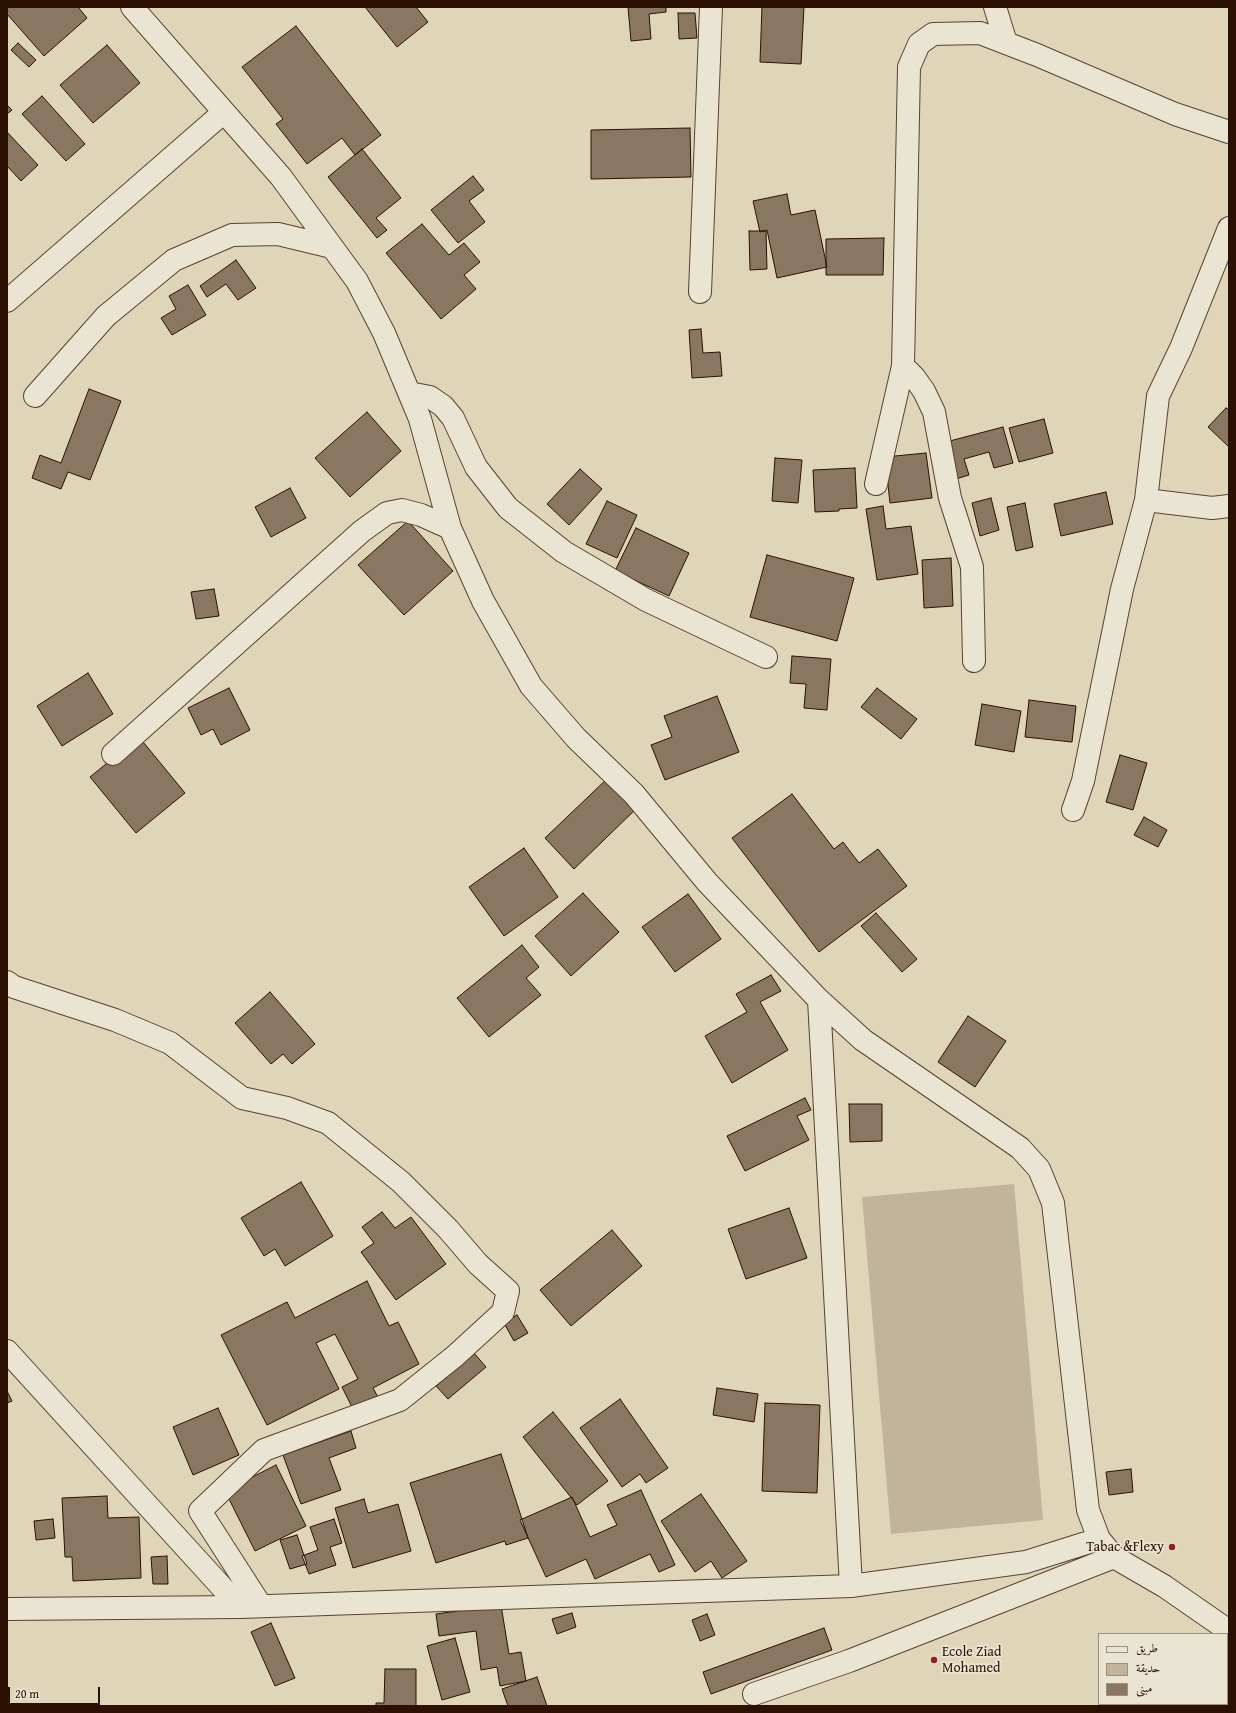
<!DOCTYPE html>
<html>
<head>
<meta charset="utf-8">
<style>
	body { margin:0 }
	#map { position:relative; width:1236px; height:1713px; overflow:hidden; background:#dfd6b9; font-family:"Gentium Book Plus",Amiri,serif }
	canvas { display:block }
	.frame { position:absolute; inset:0; border:8px solid #2c1001; pointer-events:none }
	.legend { position:absolute; left:1098px; top:1633px; width:130px; height:72px; box-sizing:border-box; background:#eae4d2; border:1px solid #9e8f7e; margin:0; padding:5px 7px; list-style:none; font-size:12px; color:#2c1001 }
	.legend li { display:flex; align-items:center; gap:8px; height:20px }
	.legend b { width:20px; border:1px solid #9e8f7e }
	.scale { position:absolute; left:8px; top:1687px; width:92px; height:18px; box-sizing:border-box; border:2px solid #2c1001; border-top:0; padding-left:5px; font-size:12px; line-height:14px; white-space:nowrap; color:#2c1001; -webkit-text-stroke:3px #eae4d2; paint-order:stroke }
</style>
</head>
<body>
<div id="map">
<canvas width="1236" height="1713"></canvas>
<div class="frame"></div>
<ul class="legend">
<li><b style="height:5px;background:#eae4d2"></b>طريق</li>
<li><b style="height:11px;background:#c1b49a"></b>حديقة</li>
<li><b style="height:11px;background:#897761"></b>مبنى</li>
</ul>
<div class="scale">20 m</div>
</div>
<script>
const ctx = document.querySelector('canvas').getContext('2d');
ctx.lineJoin = 'round';
function fill(path, color) { ctx.fillStyle = color; ctx.fill(path, 'evenodd'); }
const toPath = rows => new Path2D(rows.map(r => 'M' + r).join(''));
function stroke(path, color, width, dash) { ctx.strokeStyle = color; ctx.lineWidth = width; ctx.lineCap = dash ? 'butt' : 'round'; ctx.setLineDash(dash || []); ctx.stroke(path); }
function label(font, color, halo, rows, align = 'center') {
  ctx.font = font + ' "Gentium Book Plus",serif'; ctx.lineWidth = 3.5; ctx.setLineDash([]); ctx.textBaseline = 'middle'; ctx.strokeStyle = halo; ctx.fillStyle = color; for (const [text, x, y, turn = 0] of rows) {
    ctx.save(); ctx.translate(x, y); ctx.rotate((+turn || 0) * Math.PI / 180); ctx.textAlign = isNaN(turn) ? turn : align; if (halo) ctx.strokeText(text, 0, 0); ctx.fillText(text, 0, 0); ctx.restore();
  }
}
const green = toPath([
	[1014,1184,1043,1520,891,1534,862,1197]
]);
const building = toPath([
	[7,7,78,7,87,18,44,56,7,14,7,7],
	[365,7,416,7,428,22,397,47,365,7],
	[628,7,666,7,666,12,649,14,651,39,631,41,628,7],
	[762,7,804,7,801,64,760,62,762,7],
	[678,13,695,13,697,38,679,39,678,13],
	[296,26,381,135,355,155,342,138,307,164,276,124,283,119,242,67,296,26],
	[18,43,36,60,29,67,11,50,18,43],
	[107,45,140,83,93,123,60,85,107,45],
	[42,96,85,144,66,161,22,114,42,96],
	[7,105,12,110,7,114,7,105],
	[690,128,691,177,591,179,591,130,690,128],
	[7,132,38,165,21,181,7,166,7,132],
	[362,149,401,198,376,218,387,230,377,238,328,177,362,149],
	[473,176,484,190,469,201,485,222,458,243,431,210,473,176],
	[787,194,791,215,815,210,827,267,777,278,767,230,760,232,753,201,787,194],
	[422,224,449,255,464,243,480,262,464,275,476,289,441,319,386,253,422,224],
	[749,231,766,231,767,269,750,270,749,231],
	[884,238,883,275,826,275,826,239,884,238],
	[236,260,256,288,238,300,226,284,207,297,200,286,236,260],
	[188,285,206,315,172,335,161,318,176,309,169,296,188,285],
	[701,329,703,353,720,352,722,376,692,378,689,330,701,329],
	[89,389,121,401,90,480,68,472,61,489,32,478,40,455,61,463,89,389],
	[1226,408,1229,410,1229,447,1208,427,1226,408],
	[367,412,401,451,350,497,315,458,367,412],
	[1044,419,1053,453,1019,462,1009,428,1044,419],
	[1003,427,1013,463,994,468,989,452,964,459,969,475,956,479,946,442,1003,427],
	[926,453,932,498,890,503,885,457,926,453],
	[775,458,802,460,798,503,772,501,775,458],
	[855,468,857,508,839,509,839,511,815,512,813,470,855,468],
	[580,469,602,489,569,525,547,504,580,469],
	[290,488,306,518,271,537,255,507,290,488],
	[1106,492,1113,524,1061,536,1054,504,1106,492],
	[991,498,999,530,980,536,972,503,991,498],
	[607,501,637,515,617,558,586,544,607,501],
	[1025,503,1033,547,1016,551,1007,507,1025,503],
	[883,506,886,529,911,526,918,574,877,580,866,509,883,506],
	[408,521,453,571,404,615,358,565,408,521],
	[636,528,689,553,669,596,615,571,636,528],
	[767,555,854,578,837,641,750,617,767,555],
	[951,558,953,606,924,608,922,560,951,558],
	[214,589,219,616,196,619,191,592,214,589],
	[792,656,831,659,827,710,804,708,806,684,790,683,792,656],
	[88,673,113,714,62,746,37,706,88,673],
	[229,688,250,730,221,745,213,729,201,735,188,708,229,688],
	[877,688,917,719,901,739,861,707,877,688],
	[717,696,739,752,665,780,651,745,672,737,664,716,717,696],
	[1029,700,1076,706,1072,742,1025,737,1029,700],
	[982,704,1021,711,1014,752,975,745,982,704],
	[139,737,185,793,136,833,90,777,139,737],
	[1120,755,1147,763,1133,810,1106,802,1120,755],
	[610,776,639,806,574,869,545,838,610,776],
	[792,794,834,849,843,842,859,863,878,849,907,886,819,952,732,838,792,794],
	[1144,817,1167,830,1158,847,1134,835,1144,817],
	[524,848,558,897,504,936,469,887,524,848],
	[583,893,619,932,571,976,535,936,583,893],
	[688,894,721,939,675,972,642,927,688,894],
	[876,913,917,959,902,972,861,926,876,913],
	[522,945,539,967,526,978,541,995,489,1037,457,998,522,945],
	[771,975,781,991,760,1002,788,1050,732,1083,705,1036,747,1012,736,994,771,975],
	[270,992,315,1044,292,1064,283,1054,271,1064,235,1023,270,992],
	[968,1016,1006,1041,975,1087,938,1062,968,1016],
	[805,1098,811,1110,797,1116,809,1140,745,1171,727,1136,805,1098],
	[849,1104,882,1104,882,1141,850,1142,849,1104],
	[301,1182,333,1236,285,1266,275,1249,264,1256,241,1218,301,1182],
	[789,1208,807,1258,746,1279,728,1229,789,1208],
	[382,1212,395,1228,411,1217,446,1264,396,1300,361,1252,374,1243,362,1227,382,1212],
	[612,1230,642,1266,571,1326,540,1290,612,1230],
	[367,1281,389,1326,398,1322,419,1364,373,1388,379,1399,354,1411,342,1387,358,1379,335,1334,316,1343,339,1389,267,1425,221,1335,287,1302,295,1318,367,1281],
	[517,1315,528,1333,514,1341,504,1323,517,1315],
	[474,1353,486,1367,448,1399,436,1386,474,1353],
	[717,1388,758,1394,754,1422,713,1415,717,1388],
	[7,1391,12,1401,7,1403,7,1391],
	[620,1399,668,1468,646,1483,640,1474,622,1487,580,1428,620,1399],
	[765,1403,820,1405,817,1493,762,1491,765,1403],
	[218,1408,239,1455,193,1475,173,1427,218,1408],
	[553,1412,608,1481,577,1505,523,1437,553,1412],
	[351,1431,356,1448,329,1458,341,1490,301,1504,283,1455,351,1431],
	[501,1454,528,1538,506,1545,505,1541,436,1563,410,1483,501,1454],
	[276,1465,306,1526,255,1551,225,1491,276,1465],
	[1131,1469,1133,1492,1109,1495,1106,1472,1131,1469],
	[641,1490,675,1565,659,1572,650,1554,595,1579,586,1559,546,1577,520,1520,572,1497,590,1537,617,1525,607,1505,641,1490],
	[701,1494,747,1561,722,1578,711,1561,695,1572,661,1521,701,1494],
	[107,1496,108,1518,139,1517,141,1578,73,1581,72,1557,65,1557,62,1498,107,1496],
	[364,1499,368,1513,398,1504,411,1551,353,1568,335,1508,364,1499],
	[53,1519,55,1538,36,1540,34,1521,53,1519],
	[334,1519,342,1543,330,1547,336,1565,309,1574,302,1556,318,1550,310,1527,334,1519],
	[297,1535,307,1564,290,1569,280,1540,297,1535],
	[167,1556,168,1584,153,1584,151,1557,167,1556],
	[501,1605,509,1654,521,1652,526,1681,500,1686,497,1667,481,1670,476,1631,439,1636,436,1614,501,1605],
	[572,1613,576,1627,557,1634,552,1619,572,1613],
	[707,1614,715,1635,700,1641,692,1620,707,1614],
	[271,1623,295,1678,275,1686,251,1632,271,1623],
	[824,1628,832,1650,711,1694,703,1672,824,1628],
	[455,1638,470,1692,442,1700,427,1646,455,1638],
	[385,1669,416,1669,416,1706,376,1706,376,1703,384,1703,385,1669],
	[537,1677,547,1706,508,1706,502,1689,537,1677],
	[1110,1704,1154,1704,1152,1706,1108,1706,1110,1704]
]);
const minor = toPath([
	[132,7,281,177,357,281,384,333,420,419,450,528,483,601,531,686,576,738,634,794,707,882,819,1000,863,1040,1020,1148,1039,1169,1053,1203,1088,1510,1099,1539,1114,1557,1164,1586,1229,1631],
	[995,7,1006,43],
	[700,292,711,7],
	[7,301,224,112],
	[903,366,914,377,924,391,934,412,950,498,972,567,974,661],
	[409,393,430,397,443,406,453,418,476,467,508,508,564,552,646,600,766,657],
	[35,396,106,316,174,260,232,235,278,234,332,247],
	[876,484,903,366,909,67,919,44,933,34,980,33,1037,55,1175,114,1229,132],
	[1146,500,1212,508,1229,506],
	[113,754,362,531,387,513,402,510,421,515,450,528],
	[1073,810,1083,781,1122,589,1146,500,1158,396,1181,348,1229,228],
	[7,982,14,987,115,1020,170,1043,242,1098,287,1108,328,1123,401,1182,448,1229,478,1264,508,1291,503,1312,455,1356,400,1400,264,1450,200,1511,261,1606],
	[819,1000,851,1586,1026,1562,1099,1539],
	[7,1351,240,1607],
	[7,1609,240,1607,851,1586],
	[754,1694,849,1661,1114,1557]
]);
const markers = [
	[1172,1547,4,"#8f2418"],
	[934,1660,4,"#8f2418"]
];
const poiNames = [
	["Tabac &Flexy",1164,1547],
	["Ecole Ziad",942,1652,"left"],
	["Mohamed",942,1668,"left"]
];
fill(green, '#c1b49a');
fill(building, '#897761');
stroke(building, '#2c1001', 1);
stroke(minor, '#59422f', 24);
stroke(minor, '#eae4d2', 22);
for (const [x, y, r, color] of markers) { const dot = new Path2D(); dot.arc(x, y, r, 0, 2 * Math.PI); ctx.fillStyle = color; ctx.fill(dot); stroke(dot, '#eae4d2', 1.5); }
label('14px', '#2c1001', '#eae4d2', poiNames, 'right');
</script>
</body>
</html>
